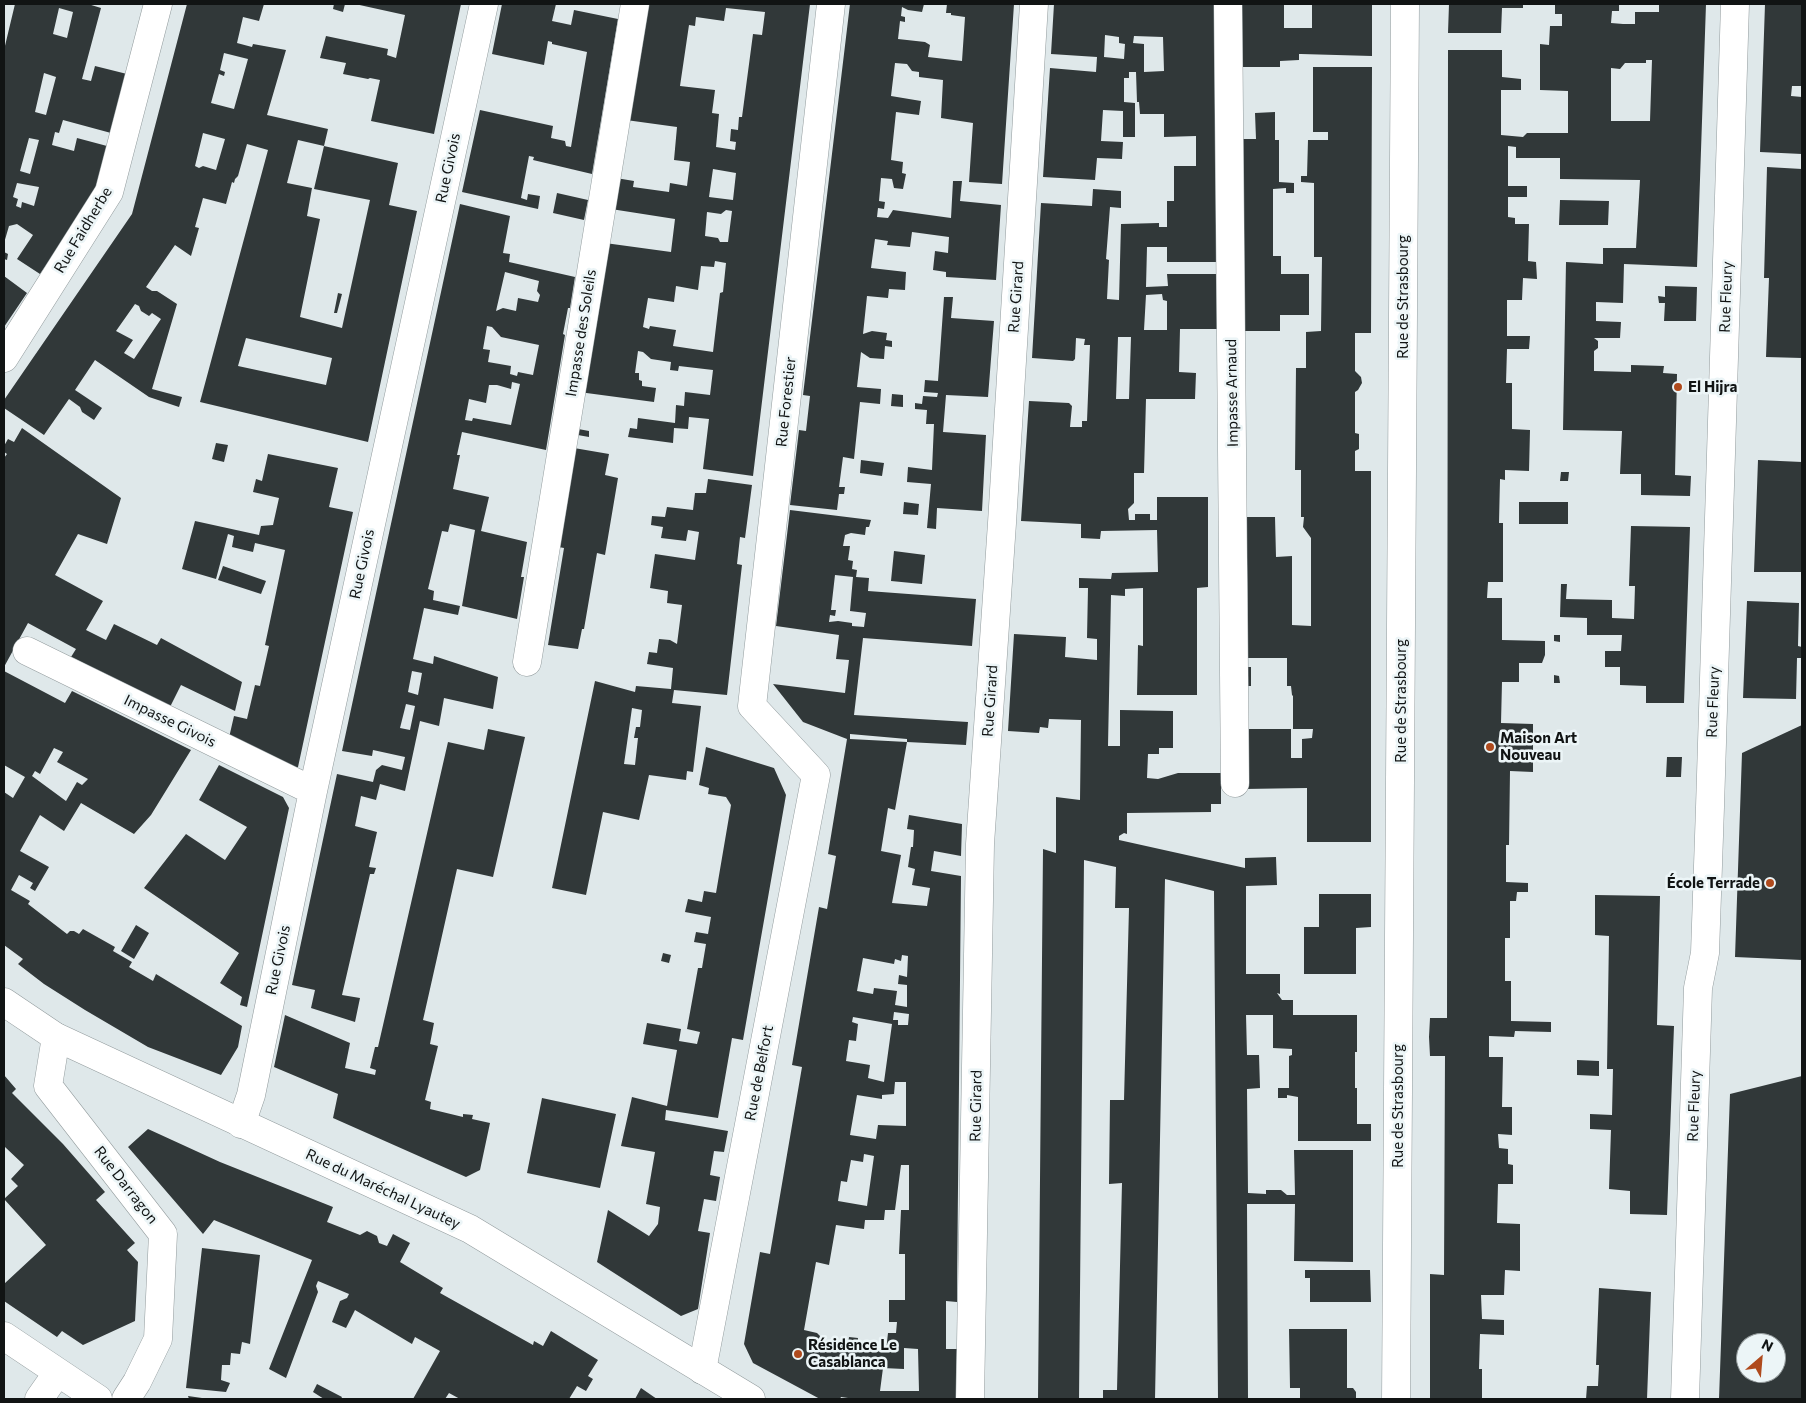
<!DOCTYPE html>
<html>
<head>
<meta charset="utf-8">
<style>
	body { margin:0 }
	#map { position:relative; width:1806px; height:1403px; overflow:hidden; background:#dfe8ea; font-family:Commissioner,sans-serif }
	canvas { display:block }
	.frame { position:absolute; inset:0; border:5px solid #111414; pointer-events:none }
	.north { position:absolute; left:1736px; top:1333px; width:50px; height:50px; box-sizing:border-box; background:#ecf5f7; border:1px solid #949b9c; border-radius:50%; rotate:27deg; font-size:14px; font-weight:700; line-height:20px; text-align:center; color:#111414 }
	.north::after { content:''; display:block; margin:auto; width:18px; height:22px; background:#af4a1d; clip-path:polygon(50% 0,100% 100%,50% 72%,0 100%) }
</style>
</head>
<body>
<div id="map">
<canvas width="1806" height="1403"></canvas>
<div class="frame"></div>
<div class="north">N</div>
</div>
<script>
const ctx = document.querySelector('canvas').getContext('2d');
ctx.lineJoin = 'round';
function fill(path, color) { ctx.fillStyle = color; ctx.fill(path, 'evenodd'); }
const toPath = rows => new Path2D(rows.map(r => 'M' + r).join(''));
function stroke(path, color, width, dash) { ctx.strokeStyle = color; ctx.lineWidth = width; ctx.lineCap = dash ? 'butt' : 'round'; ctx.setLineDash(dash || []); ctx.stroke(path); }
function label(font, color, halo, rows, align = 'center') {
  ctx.font = font + ' Commissioner,sans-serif'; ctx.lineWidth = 5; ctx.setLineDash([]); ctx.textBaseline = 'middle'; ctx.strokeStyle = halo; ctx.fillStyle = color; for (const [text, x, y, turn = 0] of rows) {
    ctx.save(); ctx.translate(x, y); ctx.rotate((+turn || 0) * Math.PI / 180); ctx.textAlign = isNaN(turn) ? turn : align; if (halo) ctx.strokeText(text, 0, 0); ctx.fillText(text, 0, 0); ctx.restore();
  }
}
const building = toPath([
	[15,4,88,4,101,8,82,79,91,81,95,66,127,74,111,133,63,120,59,133,55,132,52,145,74,151,77,138,107,146,97,184,80,217,40,274,17,259,33,235,17,224,9,226,4,243,4,50],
	[59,8,73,12,67,38,53,34],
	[44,73,56,77,46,115,35,112],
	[29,138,39,140,30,174,20,171],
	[17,183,39,187,34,206,22,202,21,208,16,206,18,199,13,197],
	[187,4,264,4,259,21,243,17,237,43,252,47,253,44,286,50,267,115,328,129,324,146,298,140,287,183,312,188,307,216,320,219,300,317,342,328,370,200,314,189,324,146,398,163,389,205,417,211,368,442,200,402,268,150,247,144,238,176,235,179,234,183,232,182,226,204,203,198,195,227,199,228,191,256,175,245,146,287,152,291,157,291,177,304,152,389,182,397,179,407,149,397,95,360,75,390,102,408,94,420,82,412,80,407,69,399,44,435,4,408,4,400,132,214],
	[224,53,248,59,234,109,211,103,219,74,224,76,225,72,220,70],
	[203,133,225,139,216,170,203,166,199,168,195,166],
	[135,304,139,306,141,311,149,316,152,313,161,319,134,359,124,353,133,340,116,331],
	[246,338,332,358,326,385,238,366],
	[334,4,345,4,343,12,333,9],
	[355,4,461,4,434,134,371,121,380,80,370,78,368,79,343,74,346,63,320,58,326,36,388,49,387,55,396,58,405,15],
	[502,4,556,4,552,21,571,25,574,10,618,19,592,174,533,160,534,157,529,156,521,198,527,200,528,194,540,196,538,209,462,192,480,110,553,126,551,138,565,141,566,146,571,147,587,52,552,44,552,42,548,41,544,65,492,54],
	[646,4,810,4,753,476,703,469,709,419,689,417,688,429,674,428,673,443,628,437,630,428,637,429,638,418,675,423,676,405,684,406,685,392,710,395,713,370,679,366,678,371,670,370,671,362,651,359,643,352,638,351,635,373,639,373,639,380,642,381,642,386,656,388,654,402,579,392,605,243,671,252,675,219,611,209,616,178,634,181,633,187,669,192,670,183,687,186,690,162,674,160,677,127,626,120],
	[726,8,765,12,762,35,753,34,742,117,739,117,738,130,731,129,730,141,736,142,735,150,716,147,719,114,712,113,715,90,680,86,689,25,695,26,696,17,724,21],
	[713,169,736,173,733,200,709,197],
	[726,210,732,211,728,242,720,242,718,238,705,236,707,212,721,214],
	[715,261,726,263,723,292,720,293,713,352,673,346,676,330,650,326,649,329,643,327,648,298,674,302,676,286,698,290,701,266,714,267],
	[850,4,924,4,922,12,908,10,902,7,901,16,905,17,905,22,900,21,898,39,925,42,930,45,928,57,962,61,965,17,951,15,951,13,946,13,947,4,1014,4,1002,184,969,182,973,123,941,118,943,80,919,77,919,72,912,71,907,64,895,63,891,96,921,101,919,115,896,112,891,160,903,162,902,173,906,174,903,189,894,188,892,179,881,178,879,201,885,202,884,209,878,208,877,217,888,218,893,210,951,218,953,181,962,181,960,201,1001,205,996,280,946,277,946,272,933,270,935,251,948,253,949,237,912,232,910,247,887,245,888,241,875,239,871,268,906,272,905,290,889,289,888,298,867,296,863,334,872,331,887,333,886,340,892,341,892,347,885,346,884,359,870,358,861,352,857,387,881,389,880,404,860,402,854,459,843,457,839,487,845,487,844,494,839,494,837,510,790,505,799,430,806,431,810,396,803,395],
	[1054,4,1217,4,1218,262,1167,262,1167,247,1147,247,1146,287,1168,286,1167,274,1218,274,1219,329,1180,329,1179,372,1196,373,1195,399,1146,399,1144,473,1134,473,1134,503,1128,509,1129,520,1135,520,1135,514,1150,514,1150,520,1157,520,1157,497,1208,497,1208,587,1197,588,1197,695,1137,695,1138,645,1143,646,1143,588,1125,589,1125,596,1111,595,1108,746,1120,746,1120,710,1173,711,1173,748,1159,748,1159,754,1148,754,1147,778,1158,779,1178,773,1221,773,1221,804,1211,804,1211,812,1127,813,1127,834,1124,833,1119,836,1119,840,1245,868,1245,858,1276,857,1277,885,1246,886,1246,974,1280,974,1280,994,1277,993,1282,1000,1293,1000,1293,1015,1357,1015,1357,1052,1355,1052,1355,1088,1357,1088,1357,1124,1371,1124,1371,1141,1298,1141,1298,1097,1287,1095,1287,1098,1278,1098,1278,1088,1289,1088,1289,1056,1292,1055,1292,1049,1273,1048,1273,1015,1246,1015,1247,1055,1259,1055,1260,1088,1247,1089,1248,1193,1266,1194,1266,1190,1281,1190,1287,1195,1295,1195,1294,1150,1353,1150,1353,1262,1294,1261,1295,1204,1247,1204,1248,1399,1218,1399,1214,891,1165,879,1155,1399,1103,1399,1103,1390,1117,1390,1122,1183,1109,1184,1110,1100,1124,1100,1129,908,1115,908,1116,867,1084,860,1079,1399,1038,1399,1043,849,1056,853,1056,797,1080,800,1081,720,1049,719,1048,728,1040,727,1039,733,1008,731,1014,634,1066,637,1065,657,1097,660,1097,639,1087,638,1088,588,1079,588,1079,578,1111,579,1112,573,1158,572,1157,530,1101,531,1100,539,1081,538,1081,524,1021,521,1029,401,1069,403,1072,406,1070,427,1082,427,1082,421,1087,421,1090,345,1084,345,1085,339,1076,338,1075,359,1073,361,1032,358,1041,203,1092,206,1093,189,1121,191,1121,208,1110,207,1106,259,1109,260,1107,299,1119,300,1121,224,1159,223,1159,227,1167,227,1167,201,1174,201,1174,166,1196,166,1196,136,1164,137,1164,114,1140,114,1139,102,1137,102,1136,72,1129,72,1129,78,1124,78,1124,102,1135,103,1135,137,1123,137,1123,111,1103,110,1101,141,1123,142,1122,159,1097,158,1095,180,1043,177,1050,68,1096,72,1097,57,1051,54],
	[1105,35,1119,37,1119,43,1125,44,1124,59,1104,57],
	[1134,36,1163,37,1164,71,1144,72,1144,44,1133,43],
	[1162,294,1163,300,1167,301,1167,330,1144,330,1146,295],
	[1118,337,1131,337,1129,399,1116,399],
	[1240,4,1284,4,1284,28,1312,28,1312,4,1372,4,1372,56,1301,54,1299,54,1299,60,1280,61,1280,67,1240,67],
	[1449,4,1523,4,1523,8,1502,8,1501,33,1448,33],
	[1555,4,1619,4,1619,11,1612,11,1611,23,1623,24,1635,24,1635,12,1659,12,1659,4,1706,4,1697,267,1624,264,1623,303,1596,302,1596,321,1621,322,1620,338,1594,338,1598,341,1598,348,1594,351,1594,371,1631,372,1631,365,1664,366,1663,373,1677,374,1675,475,1691,476,1690,496,1641,495,1641,474,1620,474,1622,431,1563,430,1566,262,1603,264,1603,248,1636,248,1640,180,1560,179,1560,158,1516,158,1516,147,1508,146,1508,186,1527,186,1527,197,1508,197,1508,217,1515,218,1515,224,1529,224,1528,261,1536,262,1537,279,1523,278,1522,300,1507,300,1507,336,1530,336,1529,349,1507,349,1506,383,1512,383,1512,429,1530,430,1529,471,1505,470,1505,480,1500,479,1499,523,1503,523,1503,582,1488,582,1487,598,1502,598,1502,640,1545,641,1545,655,1542,663,1519,663,1519,682,1502,682,1501,723,1533,724,1533,772,1510,771,1509,845,1506,845,1506,882,1528,883,1528,892,1517,892,1516,901,1510,901,1510,938,1505,938,1505,981,1511,981,1511,1021,1551,1022,1551,1032,1515,1031,1514,1037,1489,1036,1489,1057,1503,1057,1502,1107,1512,1107,1512,1135,1498,1134,1499,1148,1508,1149,1508,1164,1513,1165,1513,1184,1498,1184,1497,1223,1520,1224,1520,1271,1505,1270,1504,1295,1481,1295,1482,1319,1504,1320,1504,1335,1480,1334,1479,1369,1482,1369,1482,1399,1430,1399,1430,1274,1444,1275,1445,1056,1430,1056,1429,1037,1430,1018,1447,1018,1448,50,1502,50,1502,77,1521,79,1521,90,1501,90,1501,135,1523,137,1527,133,1568,133,1568,91,1540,90,1540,44,1549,45,1550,26,1562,26,1562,14,1555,14],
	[1646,60,1652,60,1650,121,1611,121,1611,68,1620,69,1625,63,1646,63],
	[1765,4,1802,4,1802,86,1792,86,1791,96,1802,97,1802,154,1760,152],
	[1313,67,1372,67,1371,333,1355,333,1355,371,1361,377,1362,383,1358,390,1355,392,1355,433,1359,434,1359,449,1355,451,1355,471,1371,471,1371,842,1307,842,1307,788,1244,789,1244,729,1291,729,1291,758,1302,758,1302,739,1312,738,1313,729,1293,729,1293,696,1292,695,1291,686,1287,686,1287,658,1243,658,1244,642,1248,642,1247,557,1243,557,1242,517,1275,517,1276,557,1292,556,1292,625,1311,626,1311,538,1303,527,1304,517,1301,517,1301,470,1295,470,1296,368,1306,368,1306,332,1321,331,1322,257,1314,257,1314,183,1301,182,1301,176,1307,176,1308,140,1328,140,1328,132,1313,132],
	[1275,112,1275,140,1279,140,1279,182,1294,183,1294,193,1286,193,1286,188,1273,189,1273,256,1281,256,1281,274,1309,274,1309,315,1280,315,1280,331,1241,331,1241,139,1256,139,1255,113],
	[1767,167,1802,169,1802,358,1766,357,1769,278,1764,278],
	[557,193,588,200,584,220,553,213],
	[1560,200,1609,201,1608,225,1559,225],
	[460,204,510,216,503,253,510,254,509,262,575,277,570,308,568,308,563,334,565,335,546,450,462,432,457,455,460,455,453,489,489,497,481,531,527,542,521,577,524,577,517,619,462,606,475,530,450,524,448,532,442,531,428,589,434,591,433,600,460,606,458,615,424,608,413,659,433,664,434,656,498,677,493,709,444,698,439,726,420,721,405,791,380,784,376,800,361,796,355,826,377,832,369,867,376,868,374,874,370,874,342,995,360,998,355,1022,311,1008,315,990,292,985,337,774,373,782,376,770,382,765,402,770,405,757,373,750,372,756,342,751],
	[505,272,539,281,537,291,540,295,538,302,518,298,516,311,503,308,496,311],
	[487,326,492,327,501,337,539,345,533,375,518,372,517,376,510,374,511,366,488,362,490,350,483,349],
	[512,382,520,384,511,425,473,418,472,421,465,420,469,399,486,403,489,385,497,385,511,389],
	[412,671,422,673,418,695,408,692],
	[406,704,415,706,410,730,400,728],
	[4,252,8,254,7,260,4,259],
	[4,276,27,293,4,327],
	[1665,286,1697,287,1696,321,1664,321,1665,303,1659,303,1658,296,1665,297],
	[338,293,342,294,337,313,334,313],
	[944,297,953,297,951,318,994,321,988,397,946,395,943,432,986,435,982,511,937,508,936,529,927,528,931,484,907,482,908,467,932,470,934,424,926,424,927,410,915,409,915,403,922,404,923,396,937,397,938,393,924,392,925,380,938,381],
	[892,394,903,395,903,407,891,406],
	[22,428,121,498,107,544,78,534,55,575,103,601,86,630,106,640,114,624,157,645,161,638,242,682,235,711,181,685,168,711,134,688,71,657,76,649,28,623,4,667,4,458,7,454,4,452,4,446,8,439,14,442],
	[573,428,589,431,589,437,572,434],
	[216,443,228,445,224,462,212,459],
	[574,448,609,454,605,475,618,478,605,555,597,553,584,629,582,629,578,649,548,645,564,548,553,546],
	[268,454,338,468,329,507,353,512,298,767,286,772,228,742,234,716,247,719,255,685,260,686,269,646,265,645,285,550,255,543,253,552,232,547,234,536,228,534,216,579,182,569,195,521,259,535,261,526,273,525,279,498,253,492,256,479,262,481],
	[861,460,884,463,882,476,860,473],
	[1758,460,1802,462,1802,572,1754,572],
	[1561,472,1569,472,1568,481,1560,481],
	[708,479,752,485,745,538,740,537,737,564,742,565,727,695,674,690,672,703,701,706,693,772,687,771,686,780,649,775,639,820,603,812,586,895,552,888,595,681,635,692,636,686,671,689,673,668,647,664,649,652,657,653,659,639,670,640,677,644,682,605,667,603,668,591,650,588,655,554,695,560,699,532,688,530,686,541,661,538,663,527,651,525,652,516,665,517,667,507,693,510,695,493,706,493],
	[632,708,642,710,640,727,636,727,634,738,638,738,635,765,624,764],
	[904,502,919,504,918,515,903,514],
	[1519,502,1568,502,1568,524,1519,524],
	[790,510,871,520,869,527,866,527,865,535,851,533,845,535,843,546,850,546,848,560,853,561,852,569,857,570,856,577,869,578,868,591,976,599,972,646,863,638,854,715,968,722,966,745,907,742,895,810,888,808,881,851,901,855,892,903,927,906,930,888,912,885,915,869,908,867,911,847,913,847,914,830,907,829,909,815,962,824,961,856,934,851,931,871,961,876,957,1291,957,1302,946,1301,946,1349,957,1349,956,1399,855,1399,841,1397,840,1399,820,1399,753,1363,744,1344,760,1252,770,1254,802,1067,792,1065,819,907,827,909,836,856,828,854,847,739,803,722,773,684,845,693,849,660,836,659,839,635,776,626],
	[835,575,853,577,850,611,866,613,864,627,852,626,852,623,838,621,829,622,830,615,835,616,836,610,831,610],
	[850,734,907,739,907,742,850,739],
	[902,955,908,956,907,977,899,975,898,984,907,985,907,1007,895,1005,897,991,874,988,873,994,857,991,863,958,894,964,895,959,901,961],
	[894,1012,909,1014,908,1025,898,1025,898,1020,893,1020],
	[853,1017,892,1024,884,1082,868,1078,870,1065,846,1061,849,1040,856,1041,858,1024,852,1022],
	[895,1082,906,1082,906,1126,878,1125,876,1139,850,1135,857,1095,882,1099,882,1095,894,1094],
	[864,1154,874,1156,867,1206,838,1201,841,1181,847,1182,851,1160,863,1162],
	[901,1165,909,1165,909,1210,901,1210,899,1254,905,1254,905,1300,889,1300,889,1322,897,1322,896,1333,888,1333,886,1351,857,1346,858,1338,849,1337,848,1345,822,1342,821,1337,817,1333,804,1330,816,1262,829,1265,836,1225,864,1229,865,1220,884,1220,885,1210,895,1210],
	[904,1348,918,1349,919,1391,880,1391,883,1368,904,1369],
	[1631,526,1690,527,1684,703,1646,703,1646,686,1620,685,1620,667,1605,667,1605,651,1621,651,1622,635,1587,635,1587,618,1560,617,1561,584,1567,584,1566,599,1612,600,1612,618,1634,619,1635,586,1629,586],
	[894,551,925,555,922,584,891,581],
	[223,566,266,581,261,594,218,580],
	[1747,601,1799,603,1798,646,1802,647,1802,658,1797,658,1796,699,1743,698],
	[1554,635,1560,635,1560,642,1554,641],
	[1243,667,1251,667,1251,686,1244,686],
	[4,671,65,703,72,691,191,750,151,815,134,834,81,803,64,831,40,815,20,851,49,867,35,891,30,888,33,883,19,875,11,890,30,901,28,904,67,934,70,931,74,931,79,934,83,929,115,947,113,951,132,962,129,967,153,981,156,974,242,1026,238,1047,221,1075,148,1047,85,1010,44,984,18,964,23,959,4,945,4,792,13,798,25,777,4,765],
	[54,748,63,752,57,762,88,779,82,785,77,782,66,801,32,776,35,771,40,774],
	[1554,675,1559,676,1560,683,1554,683],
	[1802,725,1802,960,1735,957,1742,753],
	[488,729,525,737,493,877,457,869,423,1020,434,1023,430,1044,438,1046,425,1100,431,1102,430,1109,463,1117,463,1114,473,1115,472,1119,490,1123,480,1170,466,1177,333,1118,338,1094,274,1067,285,1015,350,1043,345,1068,375,1075,376,1070,370,1068,375,1047,378,1047,448,742,484,750],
	[706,747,774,768,786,795,743,1040,732,1038,718,1118,666,1110,665,1120,728,1131,724,1152,714,1151,710,1175,720,1177,716,1201,704,1199,698,1231,710,1233,698,1309,681,1316,597,1262,608,1210,649,1236,658,1224,660,1207,646,1204,655,1152,621,1146,632,1097,667,1106,677,1050,643,1044,647,1023,681,1029,679,1041,697,1044,700,1032,687,1029,698,968,702,968,706,944,694,942,696,932,708,934,711,917,685,912,688,899,702,902,704,891,716,893,731,805,726,797,708,794,709,788,699,785],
	[1667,757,1682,757,1681,777,1666,777],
	[219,765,283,797,289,808,247,1007,240,1005,242,997,220,983,239,953,144,888,186,834,225,860,247,827,199,800],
	[1319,894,1371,894,1371,927,1356,928,1356,974,1304,974,1304,927,1319,927],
	[1595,895,1660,896,1657,1025,1674,1026,1667,1215,1630,1214,1630,1191,1609,1189,1611,1130,1590,1129,1590,1114,1612,1115,1613,1069,1607,1069,1609,936,1595,935],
	[136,925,149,933,134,959,121,951],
	[663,953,671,955,669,963,661,961],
	[1577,1060,1599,1061,1599,1076,1577,1075],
	[4,1075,16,1089,12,1093,63,1144,105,1192,96,1200,135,1243,127,1250,138,1262,135,1321,83,1345,62,1331,57,1337,4,1301,4,1284,46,1245,4,1199,18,1186,11,1179,24,1165,5,1147,4,1148],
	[1802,1076,1802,1399,1719,1399,1730,1094],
	[1746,1343,1776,1343,1776,1373,1746,1373],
	[542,1098,616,1114,600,1188,527,1173],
	[148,1129,220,1162,333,1207,327,1222,360,1235,367,1231,377,1236,379,1243,387,1246,393,1234,410,1243,400,1262,443,1288,440,1293,533,1345,534,1341,543,1346,551,1331,598,1360,588,1376,593,1379,586,1391,577,1386,569,1399,460,1399,449,1393,445,1399,413,1399,440,1351,415,1337,412,1344,355,1310,346,1328,332,1322,340,1301,347,1298,349,1294,318,1281,316,1286,318,1292,286,1378,269,1369,312,1260,214,1220,203,1234,128,1147],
	[202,1248,260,1255,250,1344,242,1342,240,1354,231,1353,230,1365,222,1365,221,1380,230,1383,226,1392,186,1388],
	[1305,1270,1370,1270,1371,1302,1310,1302,1310,1278,1305,1278],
	[1599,1288,1651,1292,1647,1399,1586,1399,1587,1386,1598,1386,1599,1365,1596,1365],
	[1289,1329,1347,1329,1347,1388,1353,1388,1356,1392,1356,1399,1300,1399,1300,1388,1290,1388],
	[317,1384,342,1397,341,1399,324,1399,313,1392],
	[641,1388,654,1397,657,1399,635,1399],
	[188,1396,202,1398,202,1399,189,1399]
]);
const minor = toPath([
	[1228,4,1235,783],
	[4,358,109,192,158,4],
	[27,651,313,791],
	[527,662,635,4],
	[56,1037,48,1086,163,1234,158,1339,137,1382,126,1399],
	[241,1124,251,1095,313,791,484,4],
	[4,1336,98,1399],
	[702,1370,816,775,752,706,831,4],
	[39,1399,58,1372],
	[970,1399,980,844,1002,523,1034,4],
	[1396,1399,1405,4],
	[1685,1399,1698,988,1705,953,1710,807,1735,4]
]);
const primary = toPath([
	[4,1002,56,1037,470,1229,751,1399]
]);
const markers = [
	[1678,387,5,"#af4a1d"],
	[1490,747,5,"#af4a1d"],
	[1770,883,5,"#af4a1d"],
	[798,1354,5,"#af4a1d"]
];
const streetNames = [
	["Rue Givois",448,168,-78],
	["Rue Faidherbe",83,230,-59],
	["Rue Girard",1016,297,-86],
	["Rue de Strasbourg",1403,297,-90],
	["Rue Fleury",1726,297,-88],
	["Impasse des Soleils",581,333,-81],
	["Impasse Arnaud",1232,393,-91],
	["Rue Forestier",786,402,-84],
	["Rue Givois",362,564,-78],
	["Rue Girard",990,701,-86],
	["Rue de Strasbourg",1401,701,-90],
	["Rue Fleury",1713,702,-88],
	["Impasse Givois",170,721,26],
	["Rue Givois",278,960,-78],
	["Rue de Belfort",759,1073,-79],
	["Rue Girard",976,1106,-89],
	["Rue de Strasbourg",1398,1106,-90],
	["Rue Fleury",1694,1106,-88],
	["Rue Darragon",126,1185,52],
	["Rue du Maréchal Lyautey",383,1189,25]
];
const poiNames = [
	["El Hijra",1688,387],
	["Maison Art",1500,738],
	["Nouveau",1500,755],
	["École Terrade",1760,883,"right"],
	["Résidence Le",808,1345],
	["Casablanca",808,1362]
];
fill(building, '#313839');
stroke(minor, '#929b9d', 29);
stroke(primary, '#929b9d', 29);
stroke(minor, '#fff', 28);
stroke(primary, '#fff', 28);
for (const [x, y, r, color] of markers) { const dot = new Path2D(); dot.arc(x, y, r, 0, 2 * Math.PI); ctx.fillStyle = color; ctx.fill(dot); stroke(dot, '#ecf5f7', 2); }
label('15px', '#111414', '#ecf5f7', streetNames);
label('bold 15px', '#111414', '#ecf5f7', poiNames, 'left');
</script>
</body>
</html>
